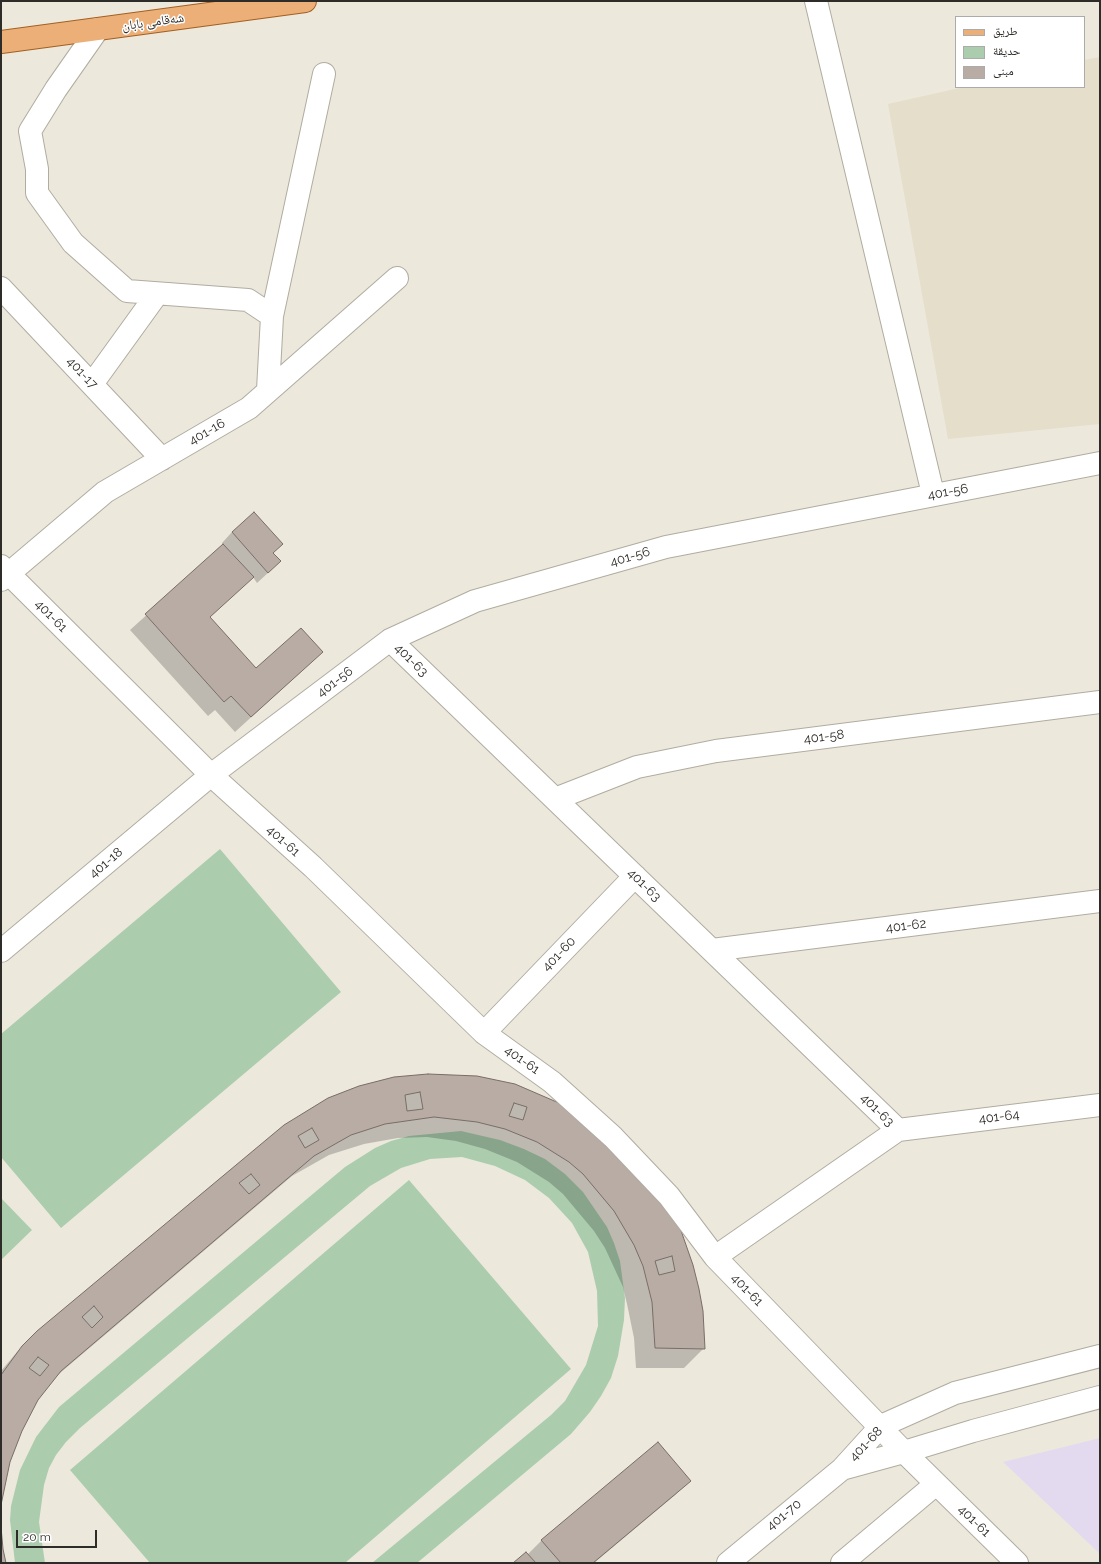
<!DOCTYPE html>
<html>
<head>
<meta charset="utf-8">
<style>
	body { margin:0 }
	#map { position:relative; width:1101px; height:1564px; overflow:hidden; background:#ede8dc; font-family:Raleway,"Noto Naskh Arabic",sans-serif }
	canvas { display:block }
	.frame { position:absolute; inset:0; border:2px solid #2e2c28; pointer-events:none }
	.legend { position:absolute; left:955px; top:16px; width:130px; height:72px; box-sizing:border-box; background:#fff; border:1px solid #ababa9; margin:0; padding:5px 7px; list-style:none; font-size:12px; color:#2e2c28 }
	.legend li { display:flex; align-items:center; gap:8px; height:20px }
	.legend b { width:20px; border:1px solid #ababa9 }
	.scale { position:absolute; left:16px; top:1530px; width:81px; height:18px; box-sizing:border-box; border:2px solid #2e2c28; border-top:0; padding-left:5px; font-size:12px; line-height:14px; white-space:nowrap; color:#2e2c28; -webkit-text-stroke:3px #fff; paint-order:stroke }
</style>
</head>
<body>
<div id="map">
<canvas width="1101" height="1564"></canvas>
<div class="frame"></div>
<ul class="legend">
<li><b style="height:5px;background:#ecaf77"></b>طريق</li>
<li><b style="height:11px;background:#abcdae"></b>حديقة</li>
<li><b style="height:11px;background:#b8aca5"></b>مبنى</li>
</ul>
<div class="scale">20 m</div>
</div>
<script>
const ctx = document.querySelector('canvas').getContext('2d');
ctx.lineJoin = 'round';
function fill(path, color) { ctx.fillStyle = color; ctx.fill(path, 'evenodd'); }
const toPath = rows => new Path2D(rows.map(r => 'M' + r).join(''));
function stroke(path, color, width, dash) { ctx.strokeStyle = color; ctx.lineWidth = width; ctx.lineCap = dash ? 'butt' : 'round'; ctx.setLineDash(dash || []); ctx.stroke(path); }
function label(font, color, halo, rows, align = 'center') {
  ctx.font = font + ' Raleway,"Noto Naskh Arabic",sans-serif'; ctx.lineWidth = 3; ctx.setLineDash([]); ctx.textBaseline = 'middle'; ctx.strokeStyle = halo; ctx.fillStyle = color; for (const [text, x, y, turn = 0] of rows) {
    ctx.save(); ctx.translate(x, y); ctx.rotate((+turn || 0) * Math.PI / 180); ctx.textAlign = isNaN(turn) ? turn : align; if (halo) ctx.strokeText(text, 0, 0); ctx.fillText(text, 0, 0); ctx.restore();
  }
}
const industrial = toPath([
	[1100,1438,1100,1554,1003,1462]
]);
const built = toPath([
	[1100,57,1100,424,948,439,888,104,964,87,1084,87,1084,60]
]);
const green = toPath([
	[220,849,341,992,61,1228,1,1157,1,1034],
	[461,1131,500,1140,524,1149,545,1159,565,1174,583,1192,607,1227,614,1243,620,1261,625,1298,624,1320,618,1356,611,1378,601,1396,590,1412,571,1434,417,1563,372,1563,551,1415,565,1401,586,1365,598,1326,597,1291,588,1252,572,1223,549,1198,525,1180,495,1166,462,1157,430,1159,401,1168,370,1186,80,1428,66,1442,56,1455,49,1468,44,1485,39,1522,45,1563,15,1563,10,1520,11,1506,20,1470,36,1437,59,1407,345,1167,375,1148,391,1141,409,1136],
	[409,1180,571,1369,345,1563,150,1563,70,1470],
	[1,1198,32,1230,1,1260]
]);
const shadow = toPath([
	[232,532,273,553,269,572,257,583,253,577,209,618,256,669,306,667,235,732,215,710,208,716,130,630,224,545,222,543],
	[411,1076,493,1080,666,1204,704,1348,684,1368,636,1368,634,1338,627,1304,623,1287,605,1248,594,1231,563,1194,549,1182,517,1162,485,1149,456,1141,427,1137,398,1138,364,1144,329,1155,292,1176,53,1379,37,1400,15,1444,5,1474,1,1499,1,1371,17,1352,328,1099,376,1082],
	[690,1481,674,1496,594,1563,515,1563,527,1555,542,1540]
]);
const building = toPath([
	[254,512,283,544,273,553,281,561,268,573,232,532,254,512],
	[223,544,254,577,210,617,256,668,301,628,323,652,251,717,231,696,224,702,145,614,223,544],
	[428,1074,477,1076,515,1084,559,1103,594,1124,678,1222,693,1265,699,1289,703,1311,705,1349,655,1348,652,1302,643,1266,634,1245,614,1211,583,1174,569,1162,537,1142,505,1129,477,1122,434,1117,385,1124,351,1135,314,1156,61,1371,38,1400,22,1431,10,1462,1,1505,1,1375,22,1346,37,1331,284,1125,328,1098,359,1086,394,1077,428,1074],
	[420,1092,423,1109,407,1111,405,1095,420,1092],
	[514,1103,527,1107,523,1120,509,1116,514,1103],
	[312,1128,319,1140,305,1148,298,1136,312,1128],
	[251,1174,260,1185,249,1194,239,1183,251,1174],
	[672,1256,675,1271,659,1275,655,1261,672,1256],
	[94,1306,103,1317,92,1328,82,1317,94,1306],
	[38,1357,49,1365,40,1376,29,1368,38,1357],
	[658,1442,691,1481,593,1563,561,1563,541,1540,658,1442],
	[1,1527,3,1549,6,1563,1,1563,1,1527],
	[526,1552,536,1563,513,1563,526,1552]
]);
const minor = toPath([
	[816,1,933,494],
	[98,29,56,89,30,131,37,169,37,193,73,243,127,291,248,300,272,316,268,390],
	[1,288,162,459],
	[272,316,324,74],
	[92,384,157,294],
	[1,566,211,775,313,867,484,1033,552,1082,613,1137,669,1196,715,1257,904,1452,1017,1563],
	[1,580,105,492,249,408,397,278],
	[390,640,898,1130],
	[555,799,637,767,716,751,1100,702],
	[712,950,1100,901],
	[1,951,211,775,390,640,475,601,666,547,1100,463],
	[484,1033,635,876],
	[715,1257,898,1130,1100,1105],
	[842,1469,904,1452,973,1431,1100,1397],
	[728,1563,842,1469,881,1426,955,1393,1100,1356],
	[842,1563,936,1484]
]);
const major = toPath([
	[1,42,305,1]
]);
const streetNames = [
	["شەقامی بابان",153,22,-8],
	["401-17",82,373,47],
	["401-16",207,432,-30],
	["401-56",948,492,-10],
	["401-56",630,557,-16],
	["401-61",51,616,45],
	["401-63",411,660,44],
	["401-56",335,682,-37],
	["401-58",824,737,-7],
	["401-61",283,841,42],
	["401-18",106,863,-40],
	["401-63",644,885,44],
	["401-62",906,926,-7],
	["401-60",559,954,-46],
	["401-61",522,1060,35],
	["401-63",877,1110,44],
	["401-64",999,1117,-7],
	["401-61",747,1290,46],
	["401-68",866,1444,-46],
	["401-70",784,1515,-39],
	["401-61",974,1521,44]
];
fill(industrial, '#e4daef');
fill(built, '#e4decb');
fill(green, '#abcdae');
fill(shadow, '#0003');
fill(building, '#b8aca5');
stroke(building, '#786d67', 1);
stroke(minor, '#b0aca0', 24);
stroke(major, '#a25f21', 24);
stroke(minor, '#fff', 22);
stroke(major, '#ecaf77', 22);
label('13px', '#2e2c28', '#fff', streetNames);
</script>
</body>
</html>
